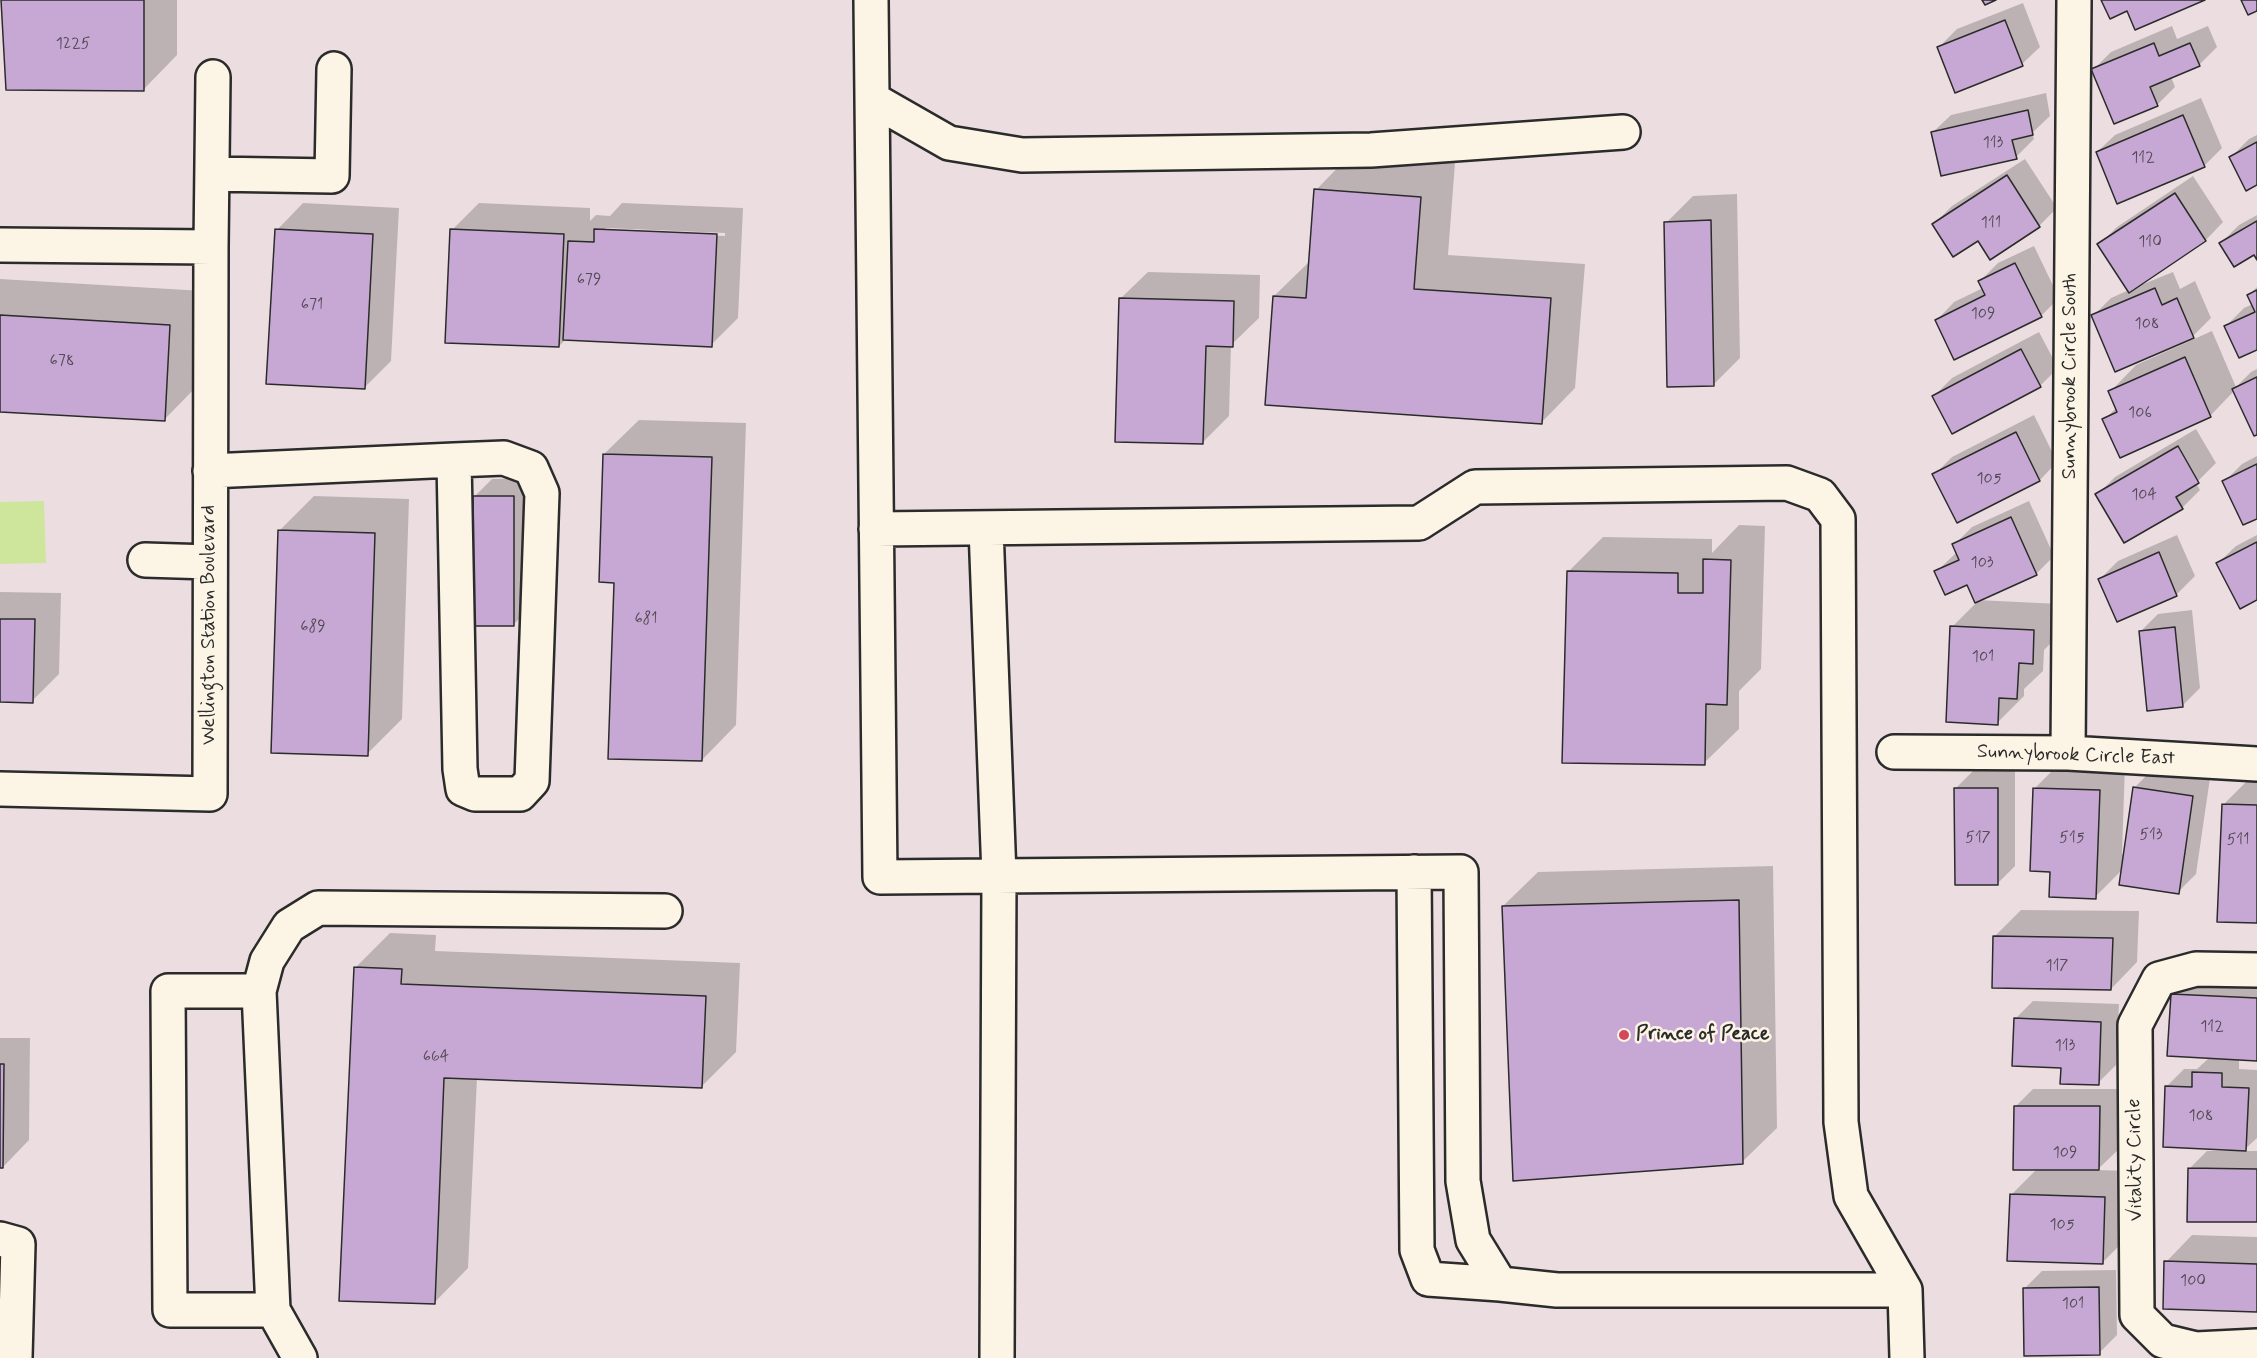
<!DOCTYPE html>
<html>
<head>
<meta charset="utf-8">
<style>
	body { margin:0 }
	canvas { display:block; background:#ecdee0 }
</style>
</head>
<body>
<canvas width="2257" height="1358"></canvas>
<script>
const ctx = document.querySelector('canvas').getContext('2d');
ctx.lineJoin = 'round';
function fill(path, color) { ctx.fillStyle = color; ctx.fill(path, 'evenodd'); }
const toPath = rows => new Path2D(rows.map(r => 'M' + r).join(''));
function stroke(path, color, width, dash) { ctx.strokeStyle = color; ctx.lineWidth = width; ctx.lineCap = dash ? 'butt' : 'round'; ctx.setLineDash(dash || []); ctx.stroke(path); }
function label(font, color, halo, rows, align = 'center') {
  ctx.font = font + ' Mynerve,sans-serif'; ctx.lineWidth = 5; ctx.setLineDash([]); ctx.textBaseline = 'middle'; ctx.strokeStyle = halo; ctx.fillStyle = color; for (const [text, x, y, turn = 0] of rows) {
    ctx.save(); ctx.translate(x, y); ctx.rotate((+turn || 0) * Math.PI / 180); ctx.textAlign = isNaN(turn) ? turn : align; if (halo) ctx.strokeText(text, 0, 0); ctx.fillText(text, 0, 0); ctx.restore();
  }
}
const green = toPath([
	[44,501,46,563,0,564,0,502]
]);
const shadow = toPath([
	[2,0,177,0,177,55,143,90],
	[2023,3,2040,47,2022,64,1939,47,1957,29],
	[2172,26,2177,39,2208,26,2217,47,2199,65,2171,77,2175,87,2157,105,2093,70,2111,52],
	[2046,93,2050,116,2032,133,2034,139,2016,157,1933,132,1951,115],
	[2201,98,2222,148,2204,166,2097,152,2115,135],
	[2257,135,2257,183,2231,157,2249,139],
	[1350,155,1455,163,1448,255,1585,264,1575,388,1541,423,1274,296,1309,262,1316,190],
	[2025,159,2057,208,2039,226,1979,239,1934,224,1952,206],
	[2193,176,2223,222,2206,240,2140,284,2141,285,2173,272,2180,289,2195,281,2211,318,2193,336,2093,316,2111,298,2129,290,2099,245,2117,227],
	[1737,194,1740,358,1713,385,1666,223,1693,196],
	[303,203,399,208,391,361,364,388,277,230],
	[479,203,590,208,590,221,596,215,610,216,622,203,743,208,738,318,711,345,566,339,559,346,452,230],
	[606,228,725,233,725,236,603,231],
	[2257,215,2257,257,2255,253,2221,243,2239,225],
	[2034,246,2059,298,2041,316,1937,320,1954,302,1983,288,1980,281,1998,263],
	[1148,272,1260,275,1259,318,1231,345,1229,416,1202,443,1121,298],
	[0,279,204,291,198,385,164,420,0,410],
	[2257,287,2257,348,2226,326,2244,308,2253,304,2249,295],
	[2212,331,2236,387,2251,372,2257,369,2257,433,2234,391,2211,415,2120,456,2104,420,2117,407,2110,392,2136,365],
	[2039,332,2058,368,2040,386,1934,396,1952,378],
	[2034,415,2057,462,2040,480,1957,521,1934,475,1952,457],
	[639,420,746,423,736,725,702,760,615,581,604,454],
	[2196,429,2216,463,2196,483,2200,490,2182,508,2097,495,2115,477],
	[2257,456,2257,517,2224,482,2242,464],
	[531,478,531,607,513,625,474,497,492,479],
	[314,496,409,499,402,719,367,754,279,531],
	[2029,501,2054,556,2036,574,1977,600,2060,604,2059,635,2044,650,2043,671,2024,689,2024,696,1997,723,1952,627,1976,603,1968,583,1936,572,1957,552,1954,545,1972,527],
	[1739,525,1765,526,1761,669,1739,691,1739,729,1704,763,1568,572,1603,537,1712,539,1712,553],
	[2177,535,2195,576,2177,594,2118,620,2100,579,2118,561],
	[2257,535,2257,598,2218,563,2236,546],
	[0,592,61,593,59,674,32,701,0,700],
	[2192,610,2200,688,2182,706,2140,632,2158,614],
	[2061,762,2125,764,2122,854,2125,854,2134,788,2152,770,2210,778,2196,874,2178,892,2122,870,2095,897,2052,870,2034,789],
	[1974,770,2015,770,2015,866,1997,884,1956,788],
	[2250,778,2257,778,2257,922,2224,804],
	[1773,866,1777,1128,1742,1162,1503,906,1538,872],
	[2021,910,2139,911,2137,962,2111,989,1995,936],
	[390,933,436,935,435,951,740,963,736,1052,701,1087,477,1078,468,1268,434,1303,356,967],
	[2190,977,2257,980,2257,1059,2239,1059,2239,1069,2257,1070,2257,1138,2243,1151,2257,1151,2257,1221,2189,1169,2207,1151,2230,1151,2230,1148,2166,1087,2184,1069,2197,1069,2210,1057,2172,995],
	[2033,1001,2119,1004,2116,1065,2098,1083,2062,1067,2015,1019],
	[0,1038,30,1038,29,1140,3,1167,0,1167],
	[2033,1089,2117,1089,2117,1151,2097,1170,2131,1171,2129,1236,2102,1263,2011,1195,2037,1169,2015,1107],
	[2192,1235,2257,1237,2257,1310,2166,1262],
	[0,1256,4,1256,0,1303],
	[2116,1270,2117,1335,2099,1353,2024,1289,2042,1271]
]);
const building = toPath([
	[1,0,144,0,144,91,6,90,1,0],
	[1982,0,1996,0,1985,5,1982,0],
	[2101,0,2205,0,2135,30,2127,11,2110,19,2101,0],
	[2241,0,2257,0,2257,11,2248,15,2241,0],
	[2005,20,2023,66,1955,93,1937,47,2005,20],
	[2154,43,2159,56,2190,43,2200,66,2150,87,2158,106,2114,124,2091,69,2154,43],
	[2028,110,2033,135,2012,140,2017,159,1941,176,1931,132,2028,110],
	[2183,115,2205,167,2117,204,2096,152,2183,115],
	[2257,142,2257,185,2246,191,2229,157,2257,142],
	[2007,175,2040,227,1990,260,1978,241,1953,257,1932,224,2007,175],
	[1314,189,1421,197,1414,289,1551,298,1542,424,1265,405,1273,296,1306,298,1314,189],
	[2175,193,2206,241,2129,293,2097,244,2175,193],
	[1711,220,1714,386,1667,387,1664,222,1711,220],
	[2257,221,2257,260,2254,255,2234,267,2219,243,2257,221],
	[275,229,373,234,365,389,266,384,275,229],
	[450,229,564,234,559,347,445,343,450,229],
	[594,229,717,234,712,347,563,340,568,241,594,242,594,229],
	[2015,263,2042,317,1954,360,1935,320,1985,295,1978,281,2015,263],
	[2155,288,2162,305,2177,298,2194,338,2115,372,2091,315,2155,288],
	[2257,290,2257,350,2239,358,2224,326,2255,312,2247,295,2257,290],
	[1119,298,1234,301,1233,347,1206,346,1203,444,1115,442,1119,298],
	[0,315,170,325,165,421,0,412,0,315],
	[2021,349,2041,387,1952,434,1932,396,2021,349],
	[2185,357,2211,417,2120,458,2102,419,2117,412,2108,391,2185,357],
	[2257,377,2257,435,2254,436,2232,389,2257,377],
	[2016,432,2040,481,1957,523,1932,474,2016,432],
	[2178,446,2199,483,2176,497,2183,509,2124,543,2095,494,2178,446],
	[603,454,712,457,702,761,608,759,614,583,599,582,603,454],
	[2257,464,2257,519,2243,525,2222,481,2257,464],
	[473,496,514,496,514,626,472,626,473,496],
	[2011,517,2037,575,1975,603,1967,585,1945,595,1934,571,1959,560,1952,544,2011,517],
	[278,530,375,533,368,756,271,753,278,530],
	[2257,542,2257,600,2240,609,2216,563,2257,542],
	[2159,552,2177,596,2117,622,2098,579,2159,552],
	[1703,559,1731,560,1727,705,1706,704,1705,765,1562,763,1567,571,1678,573,1678,593,1703,593,1703,559],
	[0,619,35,619,33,703,0,702,0,619],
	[1950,626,2034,630,2033,664,2019,663,2017,699,1999,698,1998,725,1946,722,1950,626],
	[2175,627,2183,707,2147,711,2139,631,2175,627],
	[2133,787,2193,796,2179,894,2119,885,2133,787],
	[1954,788,1998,788,1998,885,1955,885,1954,788],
	[2033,788,2100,790,2096,899,2049,897,2050,872,2030,871,2033,788],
	[2222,804,2257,805,2257,923,2217,922,2222,804],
	[1739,900,1743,1164,1513,1181,1502,906,1739,900],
	[1993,936,2113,938,2111,990,1992,988,1993,936],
	[354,967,402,969,401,984,706,996,702,1088,444,1078,435,1304,339,1301,354,967],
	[2171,994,2257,998,2257,1061,2167,1056,2171,994],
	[2014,1018,2101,1022,2099,1085,2060,1084,2061,1068,2012,1066,2014,1018],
	[0,1064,4,1064,3,1168,0,1168,0,1064],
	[2192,1072,2222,1073,2222,1087,2249,1088,2246,1151,2163,1147,2165,1086,2192,1087,2192,1072],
	[2014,1106,2100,1106,2099,1170,2013,1170,2014,1106],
	[2188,1168,2257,1169,2257,1222,2187,1222,2188,1168],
	[2010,1194,2105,1197,2103,1264,2007,1261,2010,1194],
	[2164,1261,2257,1264,2257,1312,2163,1309,2164,1261],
	[2099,1287,2100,1355,2024,1356,2023,1288,2099,1287]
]);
const minor = toPath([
	[871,0,880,877,1461,872,1463,1181,1473,1240,1500,1284],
	[872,99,949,143,1022,155,1371,150,1623,132],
	[212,174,332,176,334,69],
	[0,245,211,247],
	[210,471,454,460,504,458,531,468,542,493,532,781,520,794,475,794,463,789,460,769,454,460],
	[986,528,999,876,997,1358],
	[876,529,1419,523,1475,487,1787,483,1820,495,1838,519,1841,1122,1851,1196,1905,1290],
	[145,560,210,562],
	[1894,752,2068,753,2257,764],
	[2068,753,2074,0],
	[0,789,210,794,211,247,213,77],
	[1414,872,1417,1250,1428,1279,1500,1284,1557,1290,1905,1290,1907,1358],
	[2257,970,2196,969,2159,979,2135,1025,2137,1315,2163,1341,2196,1349,2257,1346],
	[259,991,168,991,170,1310,273,1310],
	[0,1239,18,1244,15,1358],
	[300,1358,273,1310,259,991,267,961,289,926,318,908,665,911]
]);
const markers = [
	[1624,1035,6,"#d1495b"]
];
const numberNames = [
	["1225",73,45],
	["113",1993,144],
	["112",2143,159],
	["111",1991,224],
	["110",2150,243],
	["679",589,281],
	["671",312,306],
	["109",1983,315],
	["108",2147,325],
	["678",62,362],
	["106",2140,414],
	["105",1989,480],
	["104",2144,496],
	["103",1982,564],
	["681",646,620],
	["689",313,628],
	["101",1983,658],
	["513",2151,836],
	["517",1978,839],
	["515",2072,839],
	["511",2238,841],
	["117",2057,967],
	["112",2212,1028],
	["113",2065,1047],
	["664",436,1058],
	["108",2201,1117],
	["109",2065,1154],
	["105",2062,1226],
	["100",2193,1282],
	["101",2073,1305]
];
const streetNames = [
	["Sunnybrook Circle South",2071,376,-90],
	["Wellington Station Boulevard",210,625,-90],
	["Sunnybrook Circle East",2076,756,2],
	["Vitality Circle",2136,1160,-91]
];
const poiNames = [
	["Prince of Peace",1636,1035]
];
fill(green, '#cee69c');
fill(shadow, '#0003');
fill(building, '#c7a8d4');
stroke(building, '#2b2b2b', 1.5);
stroke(minor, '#2b2b2b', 38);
stroke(minor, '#fcf5e5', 33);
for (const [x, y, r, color] of markers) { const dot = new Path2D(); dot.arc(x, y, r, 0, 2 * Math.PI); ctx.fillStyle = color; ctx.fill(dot); stroke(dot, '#fcf5e5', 2); }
label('16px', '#524a55', null, numberNames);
label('20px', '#2b2b2b', '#fcf5e5', streetNames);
label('bold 20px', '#2b2b2b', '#fcf5e5', poiNames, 'left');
</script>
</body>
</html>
